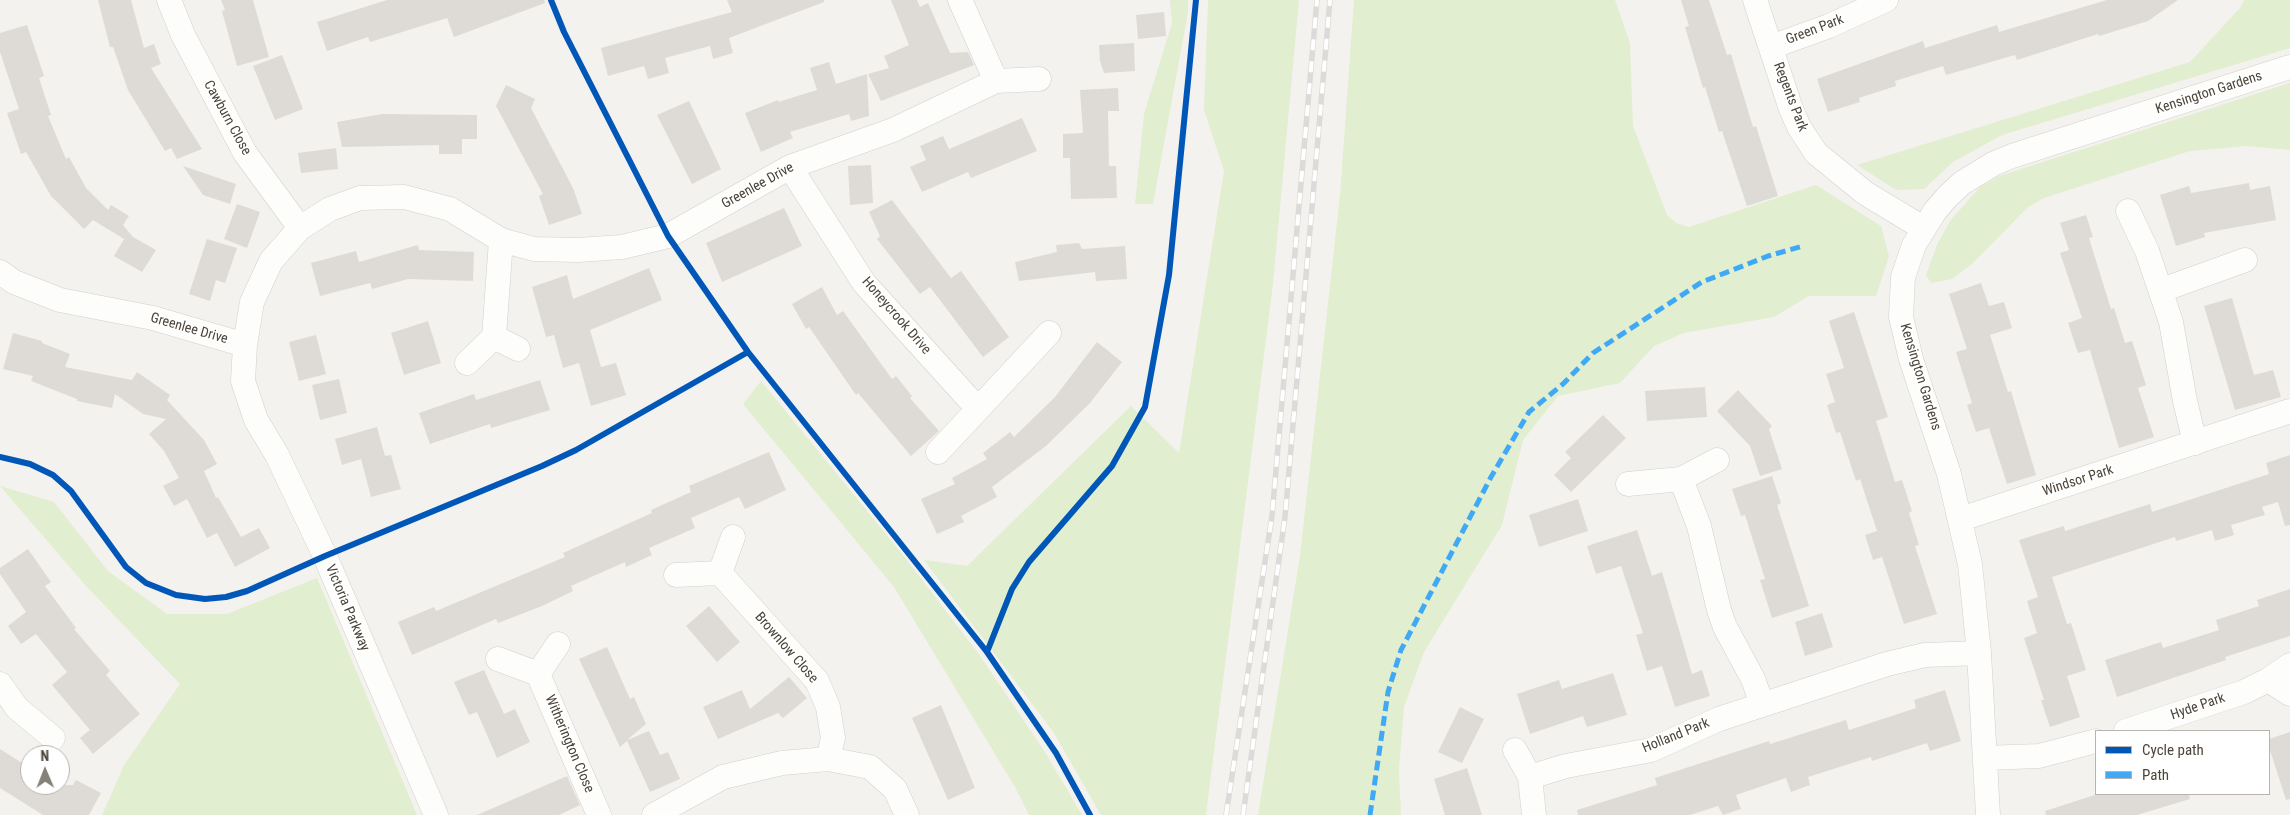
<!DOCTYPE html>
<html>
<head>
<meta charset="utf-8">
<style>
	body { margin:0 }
	#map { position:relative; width:2290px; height:815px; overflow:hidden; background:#f4f2ee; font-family:"Roboto Condensed",sans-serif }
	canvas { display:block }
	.legend { position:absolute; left:2095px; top:730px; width:175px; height:65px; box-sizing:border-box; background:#fff; border:1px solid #b7b4b0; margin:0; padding:6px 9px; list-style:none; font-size:15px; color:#4b4439 }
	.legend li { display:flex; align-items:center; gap:10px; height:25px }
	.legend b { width:25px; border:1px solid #b7b4b0 }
	.north { position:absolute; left:20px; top:745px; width:50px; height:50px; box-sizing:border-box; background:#fff; border:1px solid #b7b4b0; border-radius:50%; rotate:359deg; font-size:14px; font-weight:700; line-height:20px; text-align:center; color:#4b4439 }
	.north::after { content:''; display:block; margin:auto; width:18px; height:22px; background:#868178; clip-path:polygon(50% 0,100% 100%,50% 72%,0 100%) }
</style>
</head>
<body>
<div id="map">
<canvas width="2290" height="815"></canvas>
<ul class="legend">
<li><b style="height:6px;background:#0057b8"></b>Cycle path</li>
<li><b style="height:6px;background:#3fa9f5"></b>Path</li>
</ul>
<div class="north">N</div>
</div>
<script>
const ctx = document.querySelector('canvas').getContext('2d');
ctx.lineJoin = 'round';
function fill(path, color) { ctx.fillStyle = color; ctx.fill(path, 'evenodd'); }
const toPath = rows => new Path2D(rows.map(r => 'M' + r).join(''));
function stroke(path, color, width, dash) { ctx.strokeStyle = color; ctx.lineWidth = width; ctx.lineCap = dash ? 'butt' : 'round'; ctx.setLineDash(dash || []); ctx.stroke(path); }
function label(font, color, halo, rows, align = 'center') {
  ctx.font = font + ' "Roboto Condensed",sans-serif'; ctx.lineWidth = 4; ctx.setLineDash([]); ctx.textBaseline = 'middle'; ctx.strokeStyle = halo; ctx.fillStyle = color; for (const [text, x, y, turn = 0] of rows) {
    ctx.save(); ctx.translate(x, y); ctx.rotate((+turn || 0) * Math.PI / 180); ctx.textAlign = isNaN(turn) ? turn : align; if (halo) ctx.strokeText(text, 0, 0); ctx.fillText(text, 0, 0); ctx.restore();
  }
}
const green = toPath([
	[1170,0,1188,0,1188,12,1153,204,1135,204,1144,114,1172,23],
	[1208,0,1299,0,1273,284,1206,815,1101,815,1054,733,924,560,967,566,1131,406,1179,453,1224,171,1204,110],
	[1354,0,1615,0,1630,43,1633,126,1667,215,1676,223,1689,227,1816,185,1881,226,1889,256,1876,296,1809,296,1774,317,1684,333,1654,346,1620,383,1558,396,1523,440,1502,525,1424,652,1404,707,1399,770,1401,815,1258,815,1300,556,1340,195],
	[2244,0,2290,0,2290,48,2002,135,1953,162,1924,189,1896,190,1857,165,2190,62,2240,8],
	[2290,83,2290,150,2247,146,2190,151,2044,198,2028,207,1972,264,1952,279,1931,283,1926,275,1937,245,1950,221,1980,187,1999,176],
	[761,381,903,555,978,653,1045,752,1082,815,1029,815,1015,787,894,587,743,404],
	[0,486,54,502,108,571,167,614,227,614,317,578,417,815,102,815,124,765,180,684,86,586]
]);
const building = toPath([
	[98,0,131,0,144,48,154,44,161,64,151,68,202,149,177,159,171,148,165,151,128,90,113,47,110,47],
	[221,0,253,0,269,57,237,66,222,11,225,10],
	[387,0,544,0,545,3,454,37,447,18,370,42,368,37,327,51,317,22],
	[727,0,824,0,824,2,729,38,733,53,713,59,710,46,665,58,669,73,648,79,644,66,608,76,601,48,732,12],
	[891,0,917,0,920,7,928,3,950,53,968,52,974,65,881,101,868,74,889,68,884,56,909,45],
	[1681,0,1709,0,1727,55,1731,54,1753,127,1756,126,1778,196,1747,206,1722,131,1719,132,1705,87,1703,88,1685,27,1689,26],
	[2107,0,2178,0,2148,21,2099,36,2098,34,2017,60,2015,55,1946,75,1943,66,1895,81,1896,86,1859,98,1860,102,1828,112,1817,79,1923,41,1925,48,1997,25,1999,32],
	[1164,12,1166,36,1138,39,1136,15],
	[27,25,44,76,39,78,51,115,48,116,66,159,69,157,86,188,108,210,111,205,129,216,123,225,133,237,156,250,142,272,114,256,124,239,93,220,84,229,51,196,26,152,21,154,7,113,19,109,0,52,0,33],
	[1134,43,1135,71,1104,73,1100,61,1099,45],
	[282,55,303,109,275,120,253,66],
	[829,62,836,84,867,74,869,116,851,121,849,114,790,132,793,138,761,152,745,113,778,100,778,102,817,90,810,68],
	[506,85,535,99,531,108,573,188,582,214,549,225,539,196,543,194,496,106],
	[1118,88,1119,111,1108,111,1109,166,1116,166,1117,198,1071,199,1070,158,1063,158,1063,134,1083,133,1080,90],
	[689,101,721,169,692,184,657,115],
	[382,114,477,115,477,139,462,139,462,154,439,154,439,145,342,147,337,122],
	[1022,118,1037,151,971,178,968,172,922,192,910,167,926,160,920,146,943,136,949,149],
	[336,148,338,169,301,173,298,153],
	[871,165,873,203,850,205,848,166],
	[183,166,236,184,230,204,203,195],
	[2249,183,2250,190,2270,186,2276,220,2204,233,2205,237,2176,246,2160,195,2189,186,2191,193],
	[892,200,951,278,961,271,1009,337,983,357,930,287,920,294,877,239,880,236,869,212],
	[237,204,260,212,247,248,224,239],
	[784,208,802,246,722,282,706,243],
	[2086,215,2093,237,2089,238,2111,309,2114,308,2125,343,2132,341,2146,385,2138,388,2154,437,2119,448,2090,350,2078,353,2068,323,2082,318,2060,253,2069,250,2060,223],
	[207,239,237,248,225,283,216,280,210,301,189,294],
	[1079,243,1082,249,1125,246,1127,279,1096,281,1095,272,1019,281,1015,262,1057,252,1056,245],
	[418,245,419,250,474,252,473,281,408,279,372,289,370,283,320,296,311,263,356,251,359,262],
	[649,268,662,300,590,330,601,367,616,363,626,395,591,406,579,363,563,368,554,335,546,337,532,287,567,275,573,299],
	[1981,283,1989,306,2004,302,2012,328,1990,335,2008,392,2011,391,2036,475,2007,484,1989,428,1976,432,1967,405,1972,403,1956,352,1967,349,1949,294],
	[822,287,837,315,843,311,892,379,896,376,912,396,910,398,939,431,911,456,858,393,856,395,809,327,806,329,792,304],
	[2232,298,2254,375,2273,370,2281,397,2235,410,2204,306],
	[1854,312,1888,417,1876,421,1895,482,1902,480,1912,511,1909,513,1919,545,1915,546,1937,614,1904,624,1882,557,1873,560,1865,535,1877,531,1860,479,1856,481,1840,432,1836,433,1827,405,1835,402,1826,374,1844,368,1829,321],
	[428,321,441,363,404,375,391,333],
	[13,333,42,341,42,343,70,354,65,367,132,380,137,372,170,395,167,400,204,440,217,464,204,471,216,498,218,497,241,537,259,528,270,548,235,567,217,533,207,538,187,499,174,506,163,486,179,478,164,451,149,434,166,419,143,414,115,394,112,408,77,401,77,399,31,381,33,376,3,369],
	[316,335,326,374,299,381,289,342],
	[1097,342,1122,362,1090,403,1046,446,992,487,997,497,961,516,964,522,937,534,921,499,955,484,952,478,987,459,983,453,1010,432,1014,437,1055,397],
	[339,379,347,413,320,420,312,385],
	[540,380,550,410,491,428,490,424,430,444,419,413,474,394,476,400],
	[1705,387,1707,417,1647,421,1645,391],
	[1738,390,1772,426,1769,429,1782,469,1760,476,1750,446,1717,411],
	[1603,415,1626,438,1571,492,1554,475,1571,458,1565,452],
	[377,427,385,456,391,455,401,489,371,497,361,459,342,465,335,439],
	[769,452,786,490,745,509,739,497,691,518,695,528,649,548,652,555,626,567,625,562,571,586,573,591,542,606,498,623,496,619,412,655,398,622,434,607,436,611,565,557,563,553,652,513,651,510,691,492,689,486],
	[2290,455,2290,525,2285,526,2278,502,2262,507,2265,515,2231,525,2234,535,2215,541,2212,530,2176,541,2175,537,2052,577,2067,624,2071,623,2086,670,2067,676,2080,717,2050,727,2041,700,2044,700,2024,638,2037,633,2027,601,2038,597,2019,540,2064,526,2065,531,2150,504,2152,512,2269,474,2266,463],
	[1772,476,1781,503,1777,505,1809,606,1772,618,1760,580,1765,579,1745,515,1741,516,1732,489],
	[1578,499,1588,531,1539,547,1529,515],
	[1637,530,1652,576,1662,572,1692,674,1702,670,1710,696,1675,707,1662,666,1647,671,1636,635,1643,633,1621,566,1596,574,1587,546],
	[28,549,51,582,45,586,76,628,74,629,110,671,106,675,140,714,93,754,80,738,90,730,52,685,67,672,36,634,21,644,8,626,26,612,0,574,0,568],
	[2290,589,2290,636,2225,657,2226,660,2117,697,2105,660,2161,642,2163,648,2219,630,2216,620,2259,606,2257,600],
	[709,606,740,642,717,662,686,626],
	[1822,613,1833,647,1805,656,1795,622],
	[607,647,630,699,634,697,646,724,627,740,649,731,660,755,668,752,680,779,650,792,627,741,620,747,579,659],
	[484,670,504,714,515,709,530,742,497,758,477,712,469,715,454,682],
	[1613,673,1627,715,1587,727,1583,716,1530,734,1517,694,1559,680,1562,689],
	[789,677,807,698,783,718,778,713,718,739,703,707,742,690,750,709],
	[1945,690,1961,741,1930,751,1927,743,1872,761,1871,757,1808,777,1810,785,1791,792,1786,778,1736,795,1741,809,1723,815,1718,806,1690,815,1578,815,1577,810,1657,785,1655,778,1769,741,1770,744,1846,720,1849,730,1916,708,1914,700],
	[941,705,975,788,948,800,912,718],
	[1460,707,1484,719,1462,763,1438,752],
	[2290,732,2290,799,2286,800,2269,747,2269,739],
	[0,749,30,768,30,785,73,785,76,780,101,793,89,815,43,815,0,788],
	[1467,768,1482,815,1445,815,1434,779],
	[567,776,580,805,559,815,477,815],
	[2098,794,2189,794,2190,799,2137,815,2046,815,2045,811]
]);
const street = toPath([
	[169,0,183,35,245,153,300,228],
	[960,0,996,81],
	[1755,0,1791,109,1799,127,1816,153,1865,193,1923,228],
	[1771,47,1829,26,1886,0],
	[790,167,864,283,978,409],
	[2128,211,2147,251,2171,322,2185,401,2195,443],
	[0,272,14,282,60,300,153,318,245,345],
	[2162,290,2245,260],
	[494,337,501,240],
	[467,363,494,337,518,349],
	[938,452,1049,333],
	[1681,479,1699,526,1719,610,1725,627,1753,679,1762,704],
	[1628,484,1681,479,1717,460],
	[1961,519,2290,411],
	[676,575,720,573,733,537],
	[498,659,538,674,558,644],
	[538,674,599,815],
	[2268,680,2290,694],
	[0,684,17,708,53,738],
	[2126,731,2244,692,2268,680,2290,665],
	[1515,750,1530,777,1534,815],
	[1986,758,2039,756,2096,741],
	[828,759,870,767,895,789,907,815],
	[1530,777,1566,766,1651,750,1719,719,1887,664,1925,655,1979,653],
	[436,815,325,556,277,455,256,420,243,381,245,345,252,302,271,261,300,228,330,209,360,198,404,197,450,209,501,240,534,249,578,250,622,247,668,236,790,167,893,130,996,81,1039,79],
	[654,815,723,777,782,763,828,759,833,738,828,707,817,681,720,573],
	[1988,815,1979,653,1970,564,1949,474,1911,359,1901,317,1903,277,1914,245,1935,211,1948,196,1962,183,1993,164,2012,156,2290,67]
]);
const rail = toPath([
	[1226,815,1272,516,1317,0],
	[1243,815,1285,517,1330,0]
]);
const quiet = toPath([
	[1370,815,1388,692,1401,650,1491,477,1529,412,1563,384,1593,353,1702,282,1768,256,1803,246]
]);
const cycleway = toPath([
	[551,0,564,32,668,236,748,352,987,652,1056,753,1090,815],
	[0,457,30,464,53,475,71,491,126,567,146,583,176,595,205,599,226,597,247,591,325,556,542,466,576,450,748,352],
	[987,652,1012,589,1029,562,1112,466,1145,407,1169,275,1196,0]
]);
const streetNames = [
	["Green Park",1815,30,-21],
	["Kensington Gardens",2209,93,-18],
	["Regents Park",1790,97,69],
	["Cawburn Close",227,118,61],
	["Greenlee Drive",758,186,-29],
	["Honeycrook Drive",896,316,49],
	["Greenlee Drive",189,329,16],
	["Kensington Gardens",1920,377,73],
	["Windsor Park",2078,481,-18],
	["Victoria Parkway",347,608,67],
	["Brownlow Close",786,648,49],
	["Hyde Park",2198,707,-19],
	["Holland Park",1676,736,-22],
	["Witherington Close",569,744,67]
];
fill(green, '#e1eecf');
fill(building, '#dedbd6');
stroke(street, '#d2d0cb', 25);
stroke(street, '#fdfdfc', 24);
stroke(rail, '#dbdbda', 5.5);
stroke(rail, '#fff', 4, [11]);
stroke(quiet, '#3fa9f5', 5, [10, 5]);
stroke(cycleway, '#0057b8', 6);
label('14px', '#4b4439', '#fff', streetNames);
</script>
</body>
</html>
